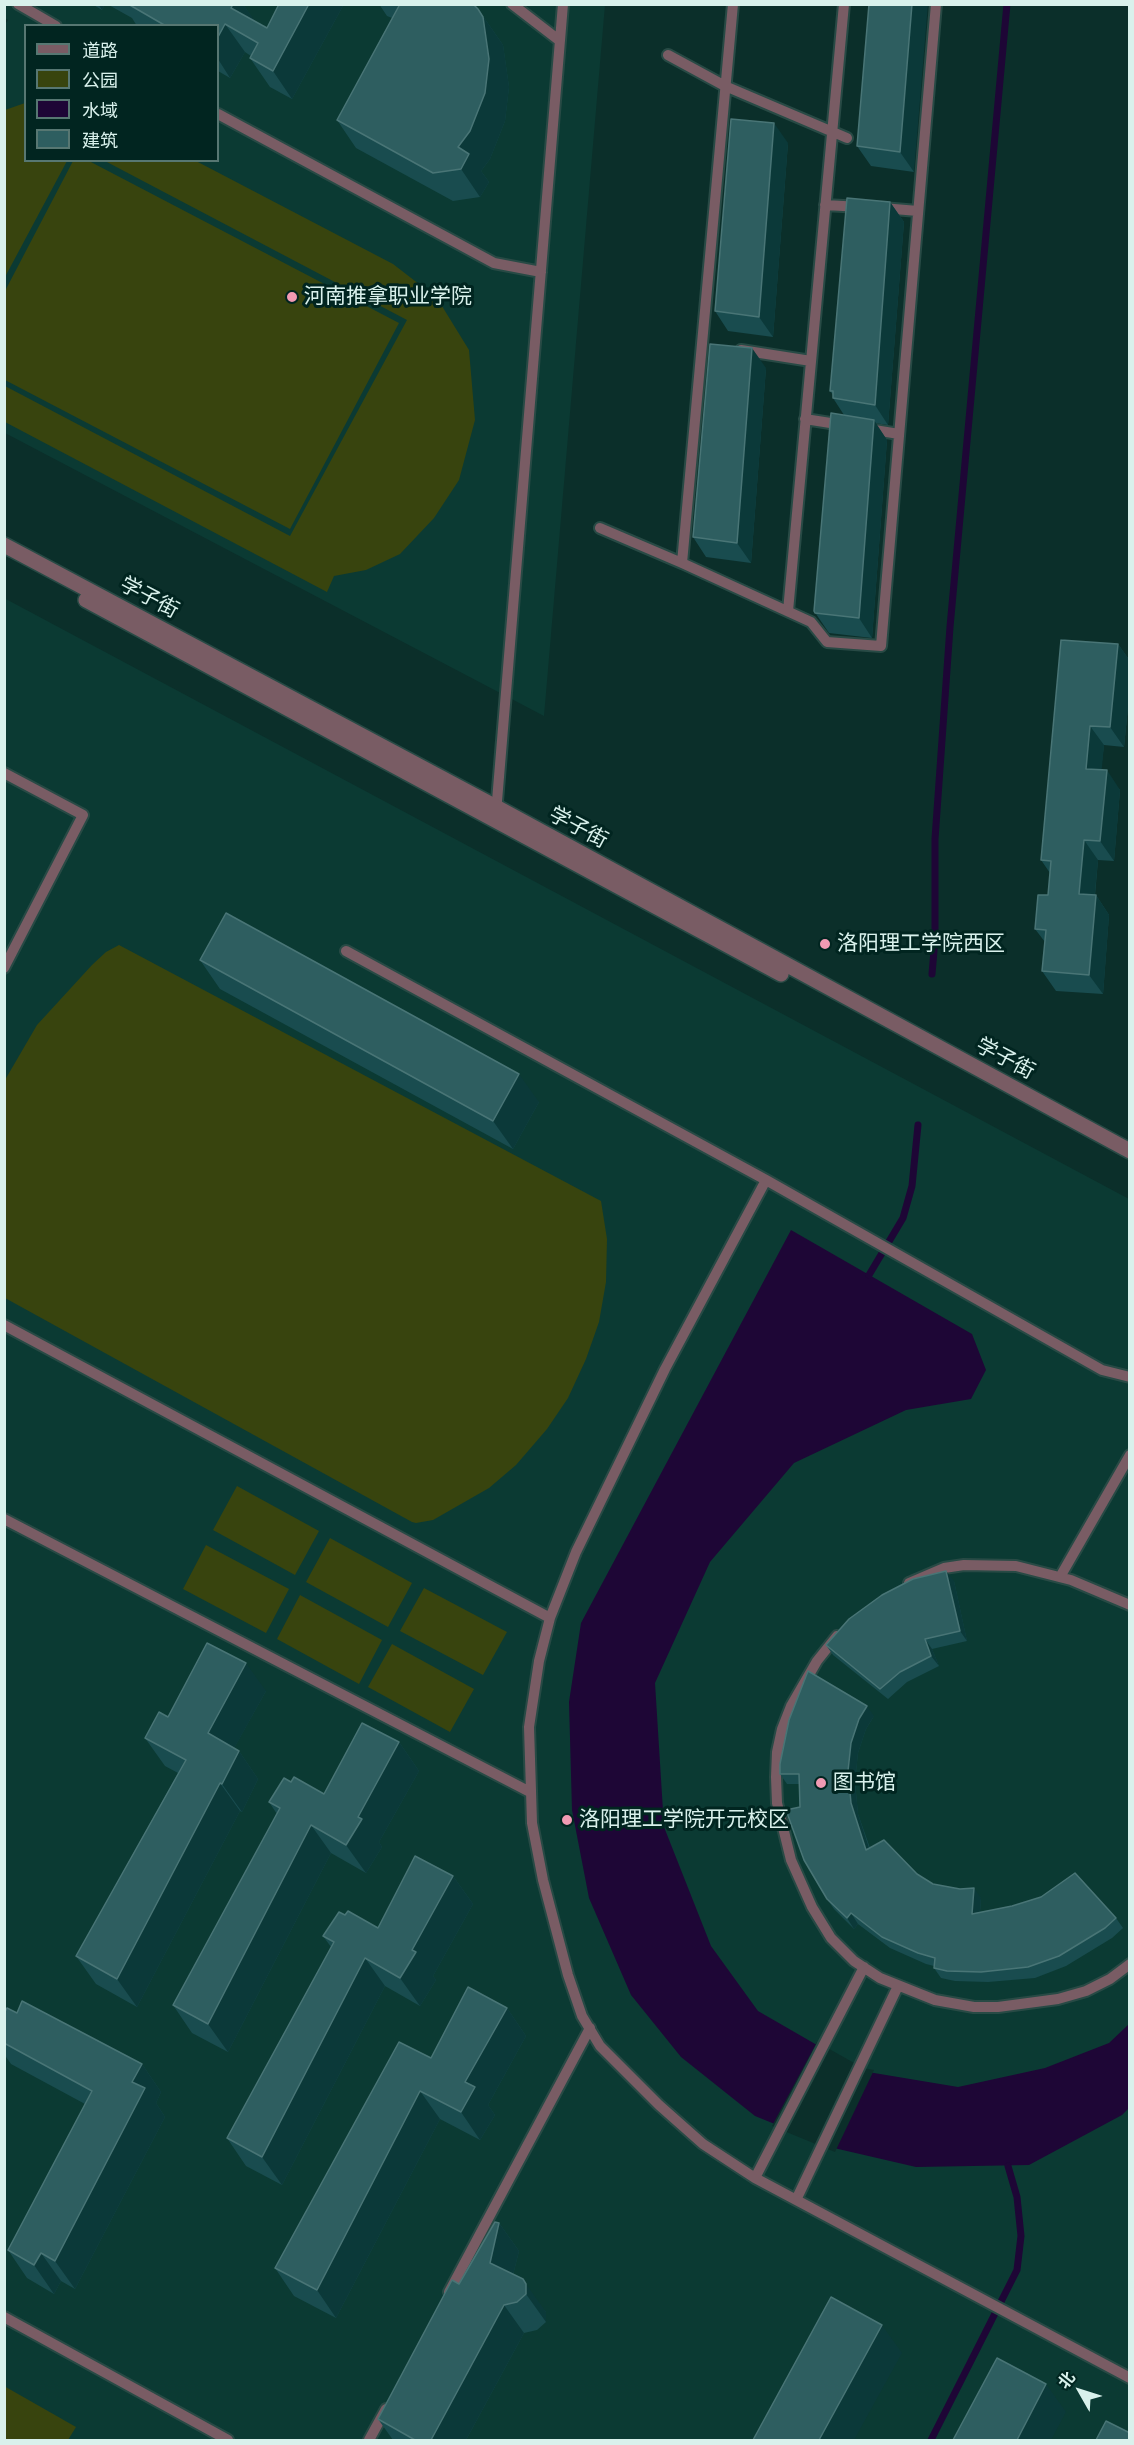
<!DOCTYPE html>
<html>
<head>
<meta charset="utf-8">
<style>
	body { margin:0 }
	#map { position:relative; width:1134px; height:2445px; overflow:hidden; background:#0b2f2a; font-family:Manrope,"Noto Sans SC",sans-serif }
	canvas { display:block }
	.frame { position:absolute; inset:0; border:6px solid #d9f1ec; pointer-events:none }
	.legend { position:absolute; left:24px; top:24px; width:195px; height:138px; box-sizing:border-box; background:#012520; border:2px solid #577772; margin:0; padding:8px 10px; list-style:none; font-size:18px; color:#d9f1ec }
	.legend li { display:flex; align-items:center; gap:12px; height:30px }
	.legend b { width:30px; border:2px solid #577772 }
	.north { position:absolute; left:1050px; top:2361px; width:60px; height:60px; -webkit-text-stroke:4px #012520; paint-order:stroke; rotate:309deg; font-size:16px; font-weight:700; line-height:24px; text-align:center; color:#d9f1ec }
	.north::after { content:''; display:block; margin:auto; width:21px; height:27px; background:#d9f1ec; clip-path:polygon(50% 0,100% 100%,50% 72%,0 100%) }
</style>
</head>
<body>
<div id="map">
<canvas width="1134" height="2445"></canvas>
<div class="frame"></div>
<ul class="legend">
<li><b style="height:8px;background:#795c64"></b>道路</li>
<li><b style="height:16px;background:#38440e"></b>公园</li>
<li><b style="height:16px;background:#1e0636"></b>水域</li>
<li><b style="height:16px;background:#2e5e60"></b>建筑</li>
</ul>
<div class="north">北</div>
</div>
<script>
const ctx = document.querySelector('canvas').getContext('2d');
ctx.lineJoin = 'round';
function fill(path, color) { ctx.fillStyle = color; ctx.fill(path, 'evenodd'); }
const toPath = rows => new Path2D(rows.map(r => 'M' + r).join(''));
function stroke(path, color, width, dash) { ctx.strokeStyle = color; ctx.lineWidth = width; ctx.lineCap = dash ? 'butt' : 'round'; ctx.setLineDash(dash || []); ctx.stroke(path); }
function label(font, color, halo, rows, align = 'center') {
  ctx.font = font + ' Manrope,"Noto Sans SC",sans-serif'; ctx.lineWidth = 6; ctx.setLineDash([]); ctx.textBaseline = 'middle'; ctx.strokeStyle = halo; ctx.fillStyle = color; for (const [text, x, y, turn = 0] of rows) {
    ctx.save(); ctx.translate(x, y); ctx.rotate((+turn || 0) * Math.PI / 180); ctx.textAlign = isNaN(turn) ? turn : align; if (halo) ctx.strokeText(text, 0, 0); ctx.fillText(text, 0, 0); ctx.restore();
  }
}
const built = toPath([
	[5,4,605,5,544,716,5,433,4,26,8,20,5,18],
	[26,26,218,26,218,160,26,160],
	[4,598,1129,1199,1129,2440,5,2440]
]);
const green = toPath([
	[25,103,26,160,67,161,5,277,5,110],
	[73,161,89,161,399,323,290,529,5,380,5,291],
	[105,161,196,161,393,264,437,298,469,350,475,420,459,480,434,518,400,554,366,570,334,576,327,592,5,422,5,386,290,536,407,320],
	[119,945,601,1201,607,1239,606,1282,599,1322,586,1359,568,1398,547,1429,516,1465,489,1488,433,1520,416,1523,412,1522,5,1298,5,1080,37,1025,92,965,106,952],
	[237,1486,319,1531,295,1575,213,1530],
	[330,1538,412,1583,388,1627,306,1582],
	[206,1545,289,1589,266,1633,183,1589],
	[424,1588,507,1632,483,1675,400,1631],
	[300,1595,382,1640,359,1684,277,1639],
	[392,1644,474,1689,450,1732,368,1687],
	[4,2386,76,2427,68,2440,5,2440]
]);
const water = toPath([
	[791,1230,972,1334,986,1370,971,1399,906,1410,794,1463,710,1562,655,1683,664,1827,711,1946,758,2011,862,2071,958,2087,1045,2068,1109,2043,1129,2024,1129,2108,1122,2115,1029,2165,916,2167,834,2148,755,2116,681,2057,631,1995,589,1898,572,1810,569,1702,581,1623]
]);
const pier = toPath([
	[817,2042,863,2068,874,2070,835,2152,772,2126]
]);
const stream = toPath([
	[932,974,935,939,935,839,950,627,1007,4],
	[869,1275,903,1218,912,1186,918,1125],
	[931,2440,1017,2270,1021,2236,1017,2197,1008,2166]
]);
const service = toPath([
	[18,4,56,26],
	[512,4,560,41],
	[668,55,725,86,847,138],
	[218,114,494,263,541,272],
	[825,205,861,207],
	[882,208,918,211],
	[741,350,811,361],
	[805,419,843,425],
	[868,429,899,434],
	[600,528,682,563,733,4],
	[682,563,811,622,827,642,881,646,936,4],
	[788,611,844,4],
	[4,773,83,815,4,968],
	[496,813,563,4],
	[346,951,766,1180,1102,1370,1130,1377],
	[766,1180,665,1369,576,1552,550,1618,539,1661,529,1727,532,1823,543,1880,568,1975,582,2016,600,2046,659,2105,703,2144,755,2178,1130,2378],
	[4,1325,550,1618],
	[4,1519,530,1792],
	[1060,1577,1130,1455],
	[909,1583,944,1568,964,1565,1016,1566,1071,1580,1130,1605],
	[837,1636,817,1661,791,1706,782,1729,777,1752,776,1777,777,1803,791,1860,812,1907,831,1938,854,1961,880,1978,935,2000,974,2007,998,2007,1058,1999,1086,1991,1110,1979,1130,1964],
	[755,2178,864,1967],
	[796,2200,898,1986],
	[449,2292,590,2028],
	[4,2317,228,2440],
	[369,2440,386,2409]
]);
const tertiary = toPath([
	[4,545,498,808,1130,1151],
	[86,600,781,974]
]);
const wall = toPath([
	[92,4,105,4,102,10],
	[107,4,243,4,255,22,267,28,279,4,344,4,292,99,270,87,250,58,251,56,245,52,230,78,218,71,218,26,137,26,132,18],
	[379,4,473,4,478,9,503,45,509,87,505,121,490,159,481,171,489,182,480,197,453,201,356,148,337,120,392,18,387,16],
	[869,4,914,172,871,166,857,146],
	[788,143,773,337,728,331,715,311],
	[890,202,904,222,888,425,875,423,887,440,872,638,829,633,814,611,844,415,833,398,833,395,830,391],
	[766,368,751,563,706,557,693,537],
	[1118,644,1130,661,1130,687,1124,747,1104,745,1101,770,1120,790,1114,861,1098,860,1095,895,1096,895,1109,915,1103,994,1056,991,1042,971,1045,942,1035,929,1048,895,1050,873,1041,860],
	[200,960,539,1102,513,1149,220,989],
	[954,1581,967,1641,932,1649,939,1666,907,1682,888,1699,833,1655,826,1645],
	[266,1691,234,1748,239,1751,258,1779,242,1812,240,1811,137,2007,96,1984,76,1956,178,1773,165,1766,145,1738,168,1717],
	[874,1716,866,1729,858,1753,855,1782,858,1814,870,1848,933,1884,981,1898,980,1912,1116,1918,1123,1928,1112,1938,1066,1966,1035,1978,988,1982,955,1981,941,1978,934,1968,934,1966,926,1964,890,1948,858,1924,854,1929,834,1909,827,1899,800,1784,787,1784,780,1774],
	[399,1742,419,1771,379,1842,382,1847,366,1873,331,1853,228,2052,192,2033,173,2005,277,1814,269,1802,291,1782,324,1794],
	[453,1876,473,1904,433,1976,436,1980,420,2006,385,1986,282,2185,246,2166,227,2138,331,1947,323,1936,345,1915,378,1928],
	[507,2008,526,2036,488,2105,495,2115,480,2140,440,2119,336,2318,294,2296,275,2268,431,2058],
	[4,2013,17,2013,142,2064,161,2092,156,2103,165,2117,75,2289,61,2281,54,2294,27,2278,8,2250,85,2104,11,2064,4,2054],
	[499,2223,519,2251,513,2275,546,2312,546,2322,537,2330,524,2333,466,2440,393,2440,378,2419,459,2284]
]);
const shadedWall = toPath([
	[98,4,105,4,102,10],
	[233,4,243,4,257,24,231,8],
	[309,4,344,4,292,99,273,71],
	[912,4,928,4,914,172,900,152],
	[478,9,503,45,509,87,505,121,490,159,481,171,489,182,480,197,461,169,458,147],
	[225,24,245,52,230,78,218,59,218,37],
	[774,123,788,143,773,337,759,317],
	[890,202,904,222,888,425,875,405],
	[752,348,766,368,751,563,737,543],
	[874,420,887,440,872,638,859,618],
	[1118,644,1130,661,1130,687,1124,747,1110,727],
	[1090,726,1104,745,1100,788,1086,769],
	[1107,770,1120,790,1114,861,1100,841],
	[1084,840,1098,860,1093,913,1079,894],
	[1096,895,1109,915,1103,994,1089,975],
	[519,1074,539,1102,513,1149,493,1121],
	[946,1571,954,1581,967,1641,960,1631],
	[925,1639,932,1649,939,1666,931,1656],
	[246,1663,266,1691,227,1761,208,1733],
	[867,1706,874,1716,866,1729,858,1753,855,1782,858,1814,873,1860,866,1850,851,1803,848,1771,851,1743,859,1719],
	[399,1742,419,1771,379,1842,382,1847,366,1873,346,1845,358,1817],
	[239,1751,258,1779,242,1812,222,1784],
	[220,1783,240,1811,137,2007,117,1979],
	[311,1825,331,1853,228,2052,208,2024],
	[453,1876,473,1904,433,1976,436,1980,420,2006,400,1978,412,1950],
	[974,1888,981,1898,979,1924,972,1914],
	[851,1913,858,1924,854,1929,847,1918],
	[365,1958,385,1986,282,2185,262,2157],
	[507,2008,526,2036,488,2105,495,2115,480,2140,461,2112,465,2082],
	[142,2064,161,2092,156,2103,165,2117,75,2289,55,2261,132,2082],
	[420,2091,440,2119,336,2318,317,2290],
	[499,2223,519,2251,509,2291,490,2263],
	[41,2253,61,2281,54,2294,34,2265],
	[526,2284,546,2312,546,2322,526,2294],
	[504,2305,524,2333,466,2440,431,2440],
	[882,2325,902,2353,854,2440,819,2440],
	[1046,2384,1066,2412,1051,2440,1017,2440]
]);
const building = toPath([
	[128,4,233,4,231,8,267,28,279,4,309,4,273,71,250,58,258,43,225,24,218,37,218,26,166,26,128,4],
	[400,4,473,4,478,9,483,17,489,59,485,93,470,131,458,147,469,154,461,169,433,173,337,120,400,4],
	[869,4,912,4,900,152,857,146,869,4],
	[731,119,774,123,759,317,715,311,731,119],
	[847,198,890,202,875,405,833,398,833,391,830,391,847,198],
	[710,344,752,348,737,543,693,537,710,344],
	[831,413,874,420,859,618,815,613,814,611,831,413],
	[1061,640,1118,644,1110,727,1090,726,1086,769,1107,770,1100,841,1084,840,1079,894,1096,895,1089,975,1042,971,1046,930,1035,929,1038,895,1048,895,1051,861,1041,860,1061,640],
	[226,913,519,1074,493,1121,200,960,226,913],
	[946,1571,960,1631,925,1639,931,1656,900,1672,880,1689,826,1645,849,1619,882,1595,913,1579,946,1571],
	[207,1643,246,1663,208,1733,239,1751,222,1784,220,1783,117,1979,76,1956,186,1760,145,1738,159,1712,168,1717,207,1643],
	[808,1671,867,1706,859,1719,851,1743,848,1771,851,1803,866,1850,884,1840,917,1874,933,1884,960,1889,974,1888,972,1914,1012,1906,1041,1897,1075,1873,1116,1918,1105,1928,1059,1956,1028,1967,981,1972,947,1971,934,1968,935,1958,918,1953,882,1937,851,1913,847,1918,827,1899,804,1860,786,1810,800,1807,799,1774,780,1774,780,1764,789,1720,808,1671],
	[362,1723,399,1742,358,1817,362,1819,346,1845,311,1825,208,2024,173,2005,280,1808,269,1802,284,1778,291,1782,294,1777,324,1794,362,1723],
	[415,1856,453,1876,412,1950,416,1952,400,1978,365,1958,262,2157,227,2138,334,1942,323,1936,339,1912,345,1915,348,1911,378,1928,415,1856],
	[468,1987,507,2008,465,2082,475,2087,461,2112,420,2091,317,2290,275,2268,399,2042,431,2058,468,1987],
	[22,2001,142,2064,132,2082,145,2088,55,2261,41,2253,34,2265,8,2250,92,2091,4,2043,4,2013,7,2008,17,2013,22,2001],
	[495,2222,499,2223,490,2263,523,2279,526,2284,526,2294,517,2302,504,2305,431,2440,415,2440,378,2419,452,2280,459,2284,495,2222],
	[831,2297,882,2325,819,2440,753,2440,831,2297],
	[997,2358,1046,2384,1017,2440,953,2440,997,2358],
	[1106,2421,1130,2433,1130,2440,1096,2440,1106,2421]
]);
const markers = [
	[292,297,6,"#f19ab3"],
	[825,944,6,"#f19ab3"],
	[821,1783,6,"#f19ab3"],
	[567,1820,6,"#f19ab3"]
];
const poiNames = [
	["河南推拿职业学院",304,297],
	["洛阳理工学院西区",837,944],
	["图书馆",833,1783],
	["洛阳理工学院开元校区",579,1820]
];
const streetNames = [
	["学子街",149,598,28],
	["学子街",578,828,28],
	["学子街",1005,1059,28]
];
fill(built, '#0b3a33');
fill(green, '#38440e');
fill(water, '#1e0636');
fill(pier, '#0b2f2a');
stroke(stream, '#1e0636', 7);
stroke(service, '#284a45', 14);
stroke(tertiary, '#284a45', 18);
stroke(service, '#795c64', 10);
stroke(tertiary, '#795c64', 15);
fill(wall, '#194c4f');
fill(shadedWall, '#0b3939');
fill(building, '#2e5e60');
stroke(building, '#497576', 1.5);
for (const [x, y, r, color] of markers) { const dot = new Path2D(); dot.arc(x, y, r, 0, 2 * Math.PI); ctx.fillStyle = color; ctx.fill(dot); stroke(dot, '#012520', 2); }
label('21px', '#d9f1ec', '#012520', poiNames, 'left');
label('21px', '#d9f1ec', '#012520', streetNames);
</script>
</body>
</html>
